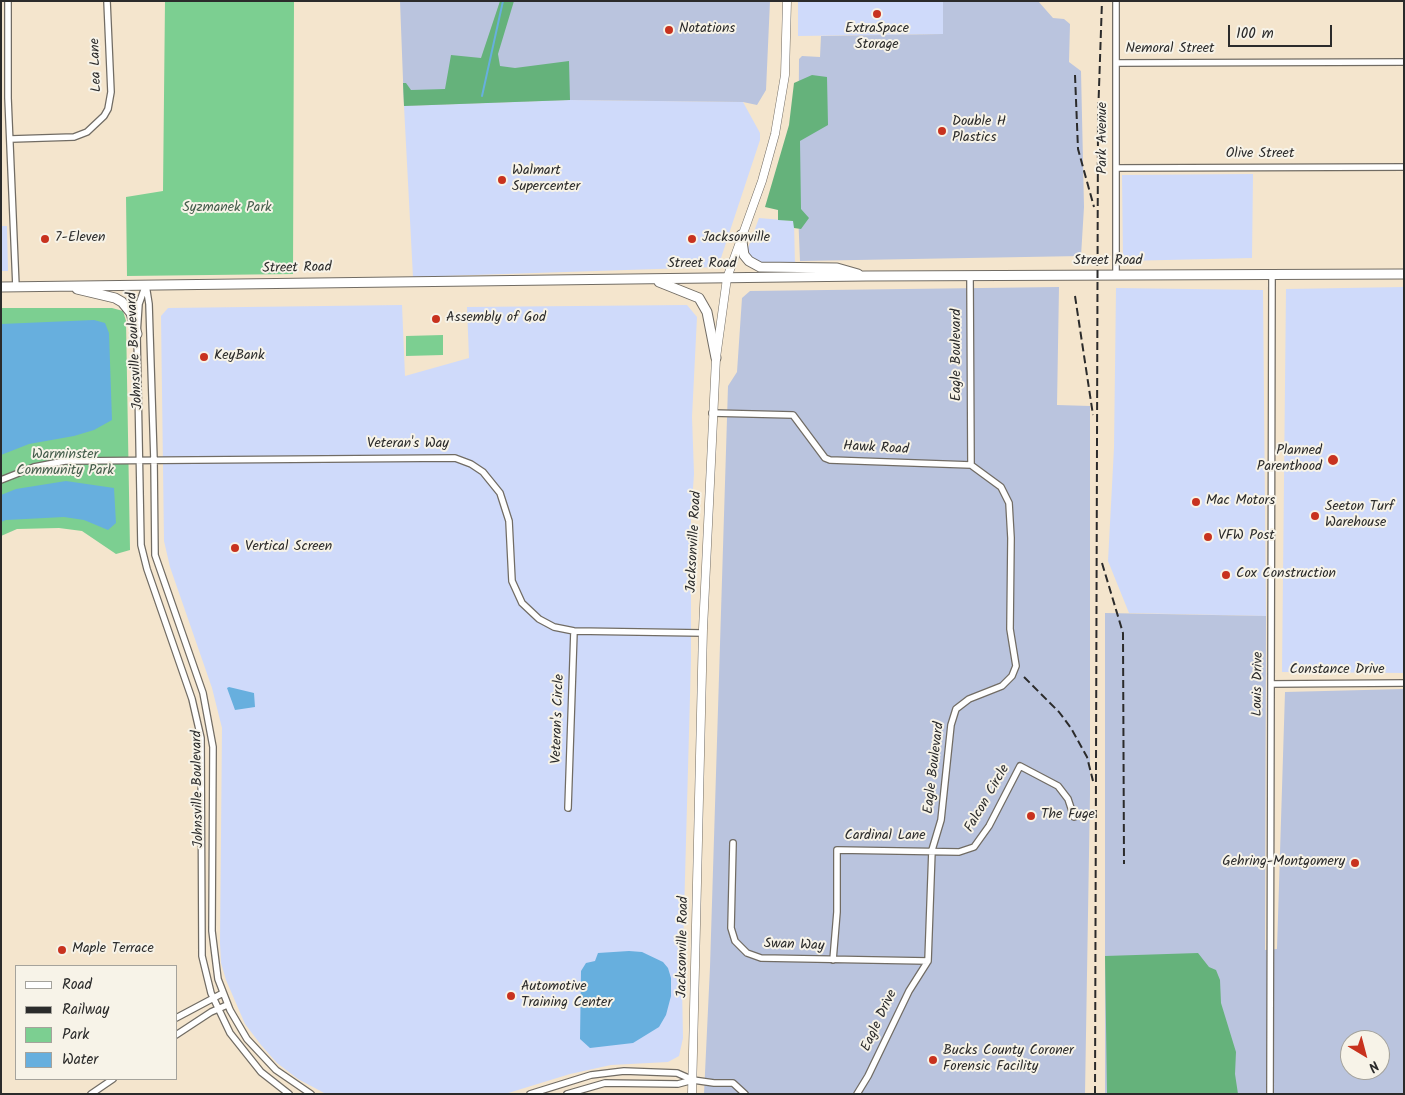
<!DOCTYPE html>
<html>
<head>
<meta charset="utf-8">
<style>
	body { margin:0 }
	#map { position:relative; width:1405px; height:1095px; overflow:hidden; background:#f4e5cd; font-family:Kalam,sans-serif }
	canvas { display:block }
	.frame { position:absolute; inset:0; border:2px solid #2b2b2b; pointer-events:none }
	.legend { position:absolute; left:15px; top:965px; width:162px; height:115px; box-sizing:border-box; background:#f7f3e8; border:1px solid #a5a39c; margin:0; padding:6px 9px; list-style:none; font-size:15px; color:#2b2b2b }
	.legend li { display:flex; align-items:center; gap:10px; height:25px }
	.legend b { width:25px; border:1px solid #a5a39c }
	.north { position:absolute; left:1340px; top:1030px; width:50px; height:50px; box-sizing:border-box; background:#f7f3e8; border:1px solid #a5a39c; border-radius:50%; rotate:143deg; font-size:14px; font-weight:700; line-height:20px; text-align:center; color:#2b2b2b }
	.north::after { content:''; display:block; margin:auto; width:18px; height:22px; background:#c8321e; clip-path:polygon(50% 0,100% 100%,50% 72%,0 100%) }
	.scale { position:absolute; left:1228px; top:25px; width:104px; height:22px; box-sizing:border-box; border:2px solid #2b2b2b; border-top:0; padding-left:6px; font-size:15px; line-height:18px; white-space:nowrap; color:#2b2b2b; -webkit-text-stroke:4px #f7f3e8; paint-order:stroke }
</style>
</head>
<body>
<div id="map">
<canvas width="1405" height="1095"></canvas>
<div class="frame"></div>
<ul class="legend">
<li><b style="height:6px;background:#fff"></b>Road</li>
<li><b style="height:6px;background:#2b2b2b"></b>Railway</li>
<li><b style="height:14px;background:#7ccf91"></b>Park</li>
<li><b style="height:14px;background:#67afde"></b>Water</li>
</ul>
<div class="north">N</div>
<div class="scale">100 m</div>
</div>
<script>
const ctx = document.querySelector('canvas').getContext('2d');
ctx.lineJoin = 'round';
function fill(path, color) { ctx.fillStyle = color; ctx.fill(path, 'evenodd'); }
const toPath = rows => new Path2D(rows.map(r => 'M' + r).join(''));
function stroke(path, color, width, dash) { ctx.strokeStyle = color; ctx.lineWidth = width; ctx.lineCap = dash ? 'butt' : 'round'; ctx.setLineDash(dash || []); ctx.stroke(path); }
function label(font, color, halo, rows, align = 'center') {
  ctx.font = font + ' Kalam,sans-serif'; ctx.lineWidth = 4; ctx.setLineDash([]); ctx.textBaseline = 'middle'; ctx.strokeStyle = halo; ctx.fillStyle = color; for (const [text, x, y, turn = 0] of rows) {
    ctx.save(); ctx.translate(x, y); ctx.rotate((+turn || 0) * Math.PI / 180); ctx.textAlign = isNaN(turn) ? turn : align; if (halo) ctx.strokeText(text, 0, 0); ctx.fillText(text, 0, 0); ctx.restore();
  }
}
const built = toPath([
	[798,1,943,1,943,34,798,36],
	[570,100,743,102,760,133,760,140,718,267,413,277,404,106],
	[1253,174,1252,258,1123,261,1122,175],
	[759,218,794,221,795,266,758,263,748,255,748,248],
	[1,226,7,226,8,271,1,271],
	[1404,287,1404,673,1282,672,1286,289],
	[1116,288,1263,290,1266,616,1129,613,1108,561,1114,448],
	[402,305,405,376,469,358,467,307,687,305,697,317,692,417,694,474,691,516,691,660,682,986,683,1038,679,1056,668,1062,611,1065,570,1074,505,1094,326,1094,298,1079,277,1063,261,1045,245,1024,226,980,221,963,220,943,222,728,212,688,170,567,164,541,161,316,168,308]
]);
const industrial = toPath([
	[400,1,770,1,766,90,757,105,743,102,570,100,404,106],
	[943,1,1038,1,1053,18,1064,19,1070,24,1069,62,1081,71,1084,207,1081,256,800,261,798,212,799,59,802,56,820,57,821,36,943,34],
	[1059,287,1057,405,1090,406,1090,794,1085,1094,704,1094,710,967,728,386,737,372,742,298,750,291],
	[1105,613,1266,616,1265,950,1277,949,1285,692,1404,689,1404,1094,1105,1094],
	[1350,1040,1380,1040,1380,1070,1350,1070]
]);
const green = toPath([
	[165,1,294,1,293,274,127,276,126,197,163,191],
	[1,308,112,308,123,311,126,321,130,550,116,554,82,531,59,528,17,529,1,536],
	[443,335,443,355,406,356,406,336]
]);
const forest = toPath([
	[500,1,514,1,498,54,500,66,515,68,569,61,570,100,404,106,403,83,406,83,411,90,445,89,451,55,481,58],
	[812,75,827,77,828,125,800,141,801,209,809,218,801,229,794,228,793,221,778,220,778,210,765,207,789,125,794,83],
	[1198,953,1209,967,1216,970,1220,980,1221,1003,1236,1052,1235,1074,1238,1094,1107,1093,1105,956]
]);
const water = toPath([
	[94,320,105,323,109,333,112,420,94,430,74,436,29,444,1,455,1,324],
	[66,481,114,488,116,523,108,530,84,520,64,517,6,520,1,522,1,495,16,489],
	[229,687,254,693,255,707,235,710,227,688],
	[629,951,642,952,663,962,668,968,671,978,671,996,666,1015,659,1027,633,1043,590,1048,580,1039,581,971,586,963,595,961,598,953]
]);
const stream = toPath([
	[482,96,503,1]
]);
const street = toPath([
	[8,1,8,98,16,287],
	[1117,63,1404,62],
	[11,139,74,137,87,132,104,116,108,109,111,92,107,1],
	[1116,168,1404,167],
	[970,276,971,465],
	[1116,276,1116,1],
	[146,285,149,304,154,460,155,555,203,693,213,747,212,931,218,979,230,1010,247,1039,276,1070,311,1094],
	[145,287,139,304,137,334,141,545,147,569,192,699,201,738,202,956,211,993,230,1033,261,1072,289,1094],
	[712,413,793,415,825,458,830,460,971,465],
	[1,480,34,467,65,461,455,458,471,464,483,472,500,493,509,521,512,581,522,603,539,619,554,627,574,631,703,633],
	[1271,684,1404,683],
	[568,808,574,631],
	[733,843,731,928,735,941,747,953,761,958,928,961],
	[833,960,837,912,837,850,959,852,974,847,989,826,1020,766,1058,786,1068,799,1074,817],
	[176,1018,223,993],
	[176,1035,211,1012,227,1005],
	[91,1094,113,1079],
	[530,1094,591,1075,624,1071,677,1073,693,1080,714,1083,733,1083,745,1094],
	[567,1094,605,1083,678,1084,693,1080],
	[857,1094,868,1076,909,991,928,961,932,850,941,820,951,725,956,709,969,699,1002,686,1012,676,1016,666,1010,629,1011,538,1009,503,1001,487,971,465],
	[1270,1094,1272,274]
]);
const secondary = toPath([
	[692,1094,703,629,716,358,727,278,762,181,775,134,785,75,787,1]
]);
const primary = toPath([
	[741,235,744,255,749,261,760,267,837,268,858,274],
	[659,282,699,298,707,312,716,358],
	[1,287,866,276,1404,274],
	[77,289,115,298,122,302,131,313,137,334]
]);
const rail = toPath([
	[1075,75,1078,149,1094,207],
	[1075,296,1093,415],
	[1102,563,1123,633,1124,864],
	[1024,677,1059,712,1071,728,1087,757,1093,781],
	[1095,1094,1098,117,1102,1]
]);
const markers = [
	[877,14,5,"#c8321e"],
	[669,30,5,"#c8321e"],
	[942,131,5,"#c8321e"],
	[502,180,5,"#c8321e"],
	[45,239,5,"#c8321e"],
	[692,239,5,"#c8321e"],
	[436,319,5,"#c8321e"],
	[204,357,5,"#c8321e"],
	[1333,460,6,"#c8321e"],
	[1196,502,5,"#c8321e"],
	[1315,516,5,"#c8321e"],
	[1208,537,5,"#c8321e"],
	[235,548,5,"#c8321e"],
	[1226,575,5,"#c8321e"],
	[1031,816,5,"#c8321e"],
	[1355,863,5,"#c8321e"],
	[62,950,5,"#c8321e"],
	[511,996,5,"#c8321e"],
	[933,1060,5,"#c8321e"]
];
const poiNames = [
	["Notations",679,30],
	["ExtraSpace",877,30,"center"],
	["Storage",877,46,"center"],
	["Double H",952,123],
	["Plastics",952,139],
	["Walmart",512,172],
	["Supercenter",512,188],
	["7-Eleven",55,239],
	["Jacksonville",702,239],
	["Assembly of God",446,319],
	["KeyBank",214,357],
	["Planned",1322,452,"right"],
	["Parenthood",1322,468,"right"],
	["Mac Motors",1206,502],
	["Seeton Turf",1325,508],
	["Warehouse",1325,524],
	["VFW Post",1218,537],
	["Vertical Screen",245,548],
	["Cox Construction",1236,575],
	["The Fuge",1041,816],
	["Gehring-Montgomery",1345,863,"right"],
	["Maple Terrace",72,950],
	["Automotive",521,988],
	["Training Center",521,1004],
	["Bucks County Coroner",943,1052],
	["Forensic Facility",943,1068]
];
const streetNames = [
	["Nemoral Street",1170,50],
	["Lea Lane",97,65,-92],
	["Park Avenue",1104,138,-90],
	["Olive Street",1260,155],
	["Street Road",1108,262],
	["Street Road",702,265],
	["Street Road",297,269,-1],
	["Johnsville Boulevard",136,351,-93],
	["Eagle Boulevard",958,355,-90],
	["Veteran's Way",408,445],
	["Hawk Road",876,449,3],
	["Jacksonville Road",695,542,-87],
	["Constance Drive",1337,671],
	["Louis Drive",1259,684,-89],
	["Veteran's Circle",559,719,-88],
	["Eagle Boulevard",935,768,-83],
	["Johnsville Boulevard",199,789,-91],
	["Falcon Circle",988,799,-60],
	["Cardinal Lane",885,837],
	["Swan Way",794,946,2],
	["Jacksonville Road",684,947,-89],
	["Eagle Drive",880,1021,-65]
];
const parkNames = [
	["Syzmanek Park",227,209],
	["Warminster",65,456],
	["Community Park",65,472]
];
fill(built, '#cfdafa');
fill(industrial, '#bac4de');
fill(green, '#7ccf91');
fill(forest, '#65b27b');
fill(water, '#67afde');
stroke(stream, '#67afde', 2);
stroke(street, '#716c64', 8);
stroke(secondary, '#716c64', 9);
stroke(primary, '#716c64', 11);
stroke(street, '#fff', 5.5);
stroke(secondary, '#fff', 8);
stroke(primary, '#fff', 9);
stroke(rail, '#2b2b2b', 2, [8, 4]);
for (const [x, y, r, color] of markers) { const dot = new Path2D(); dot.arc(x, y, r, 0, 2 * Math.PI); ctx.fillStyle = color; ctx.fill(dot); stroke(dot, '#f7f3e8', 2); }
label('14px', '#2b2b2b', '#f7f3e8', poiNames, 'left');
label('14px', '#2b2b2b', '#f7f3e8', streetNames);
label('14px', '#435c4a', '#f7f3e8', parkNames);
</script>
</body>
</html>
